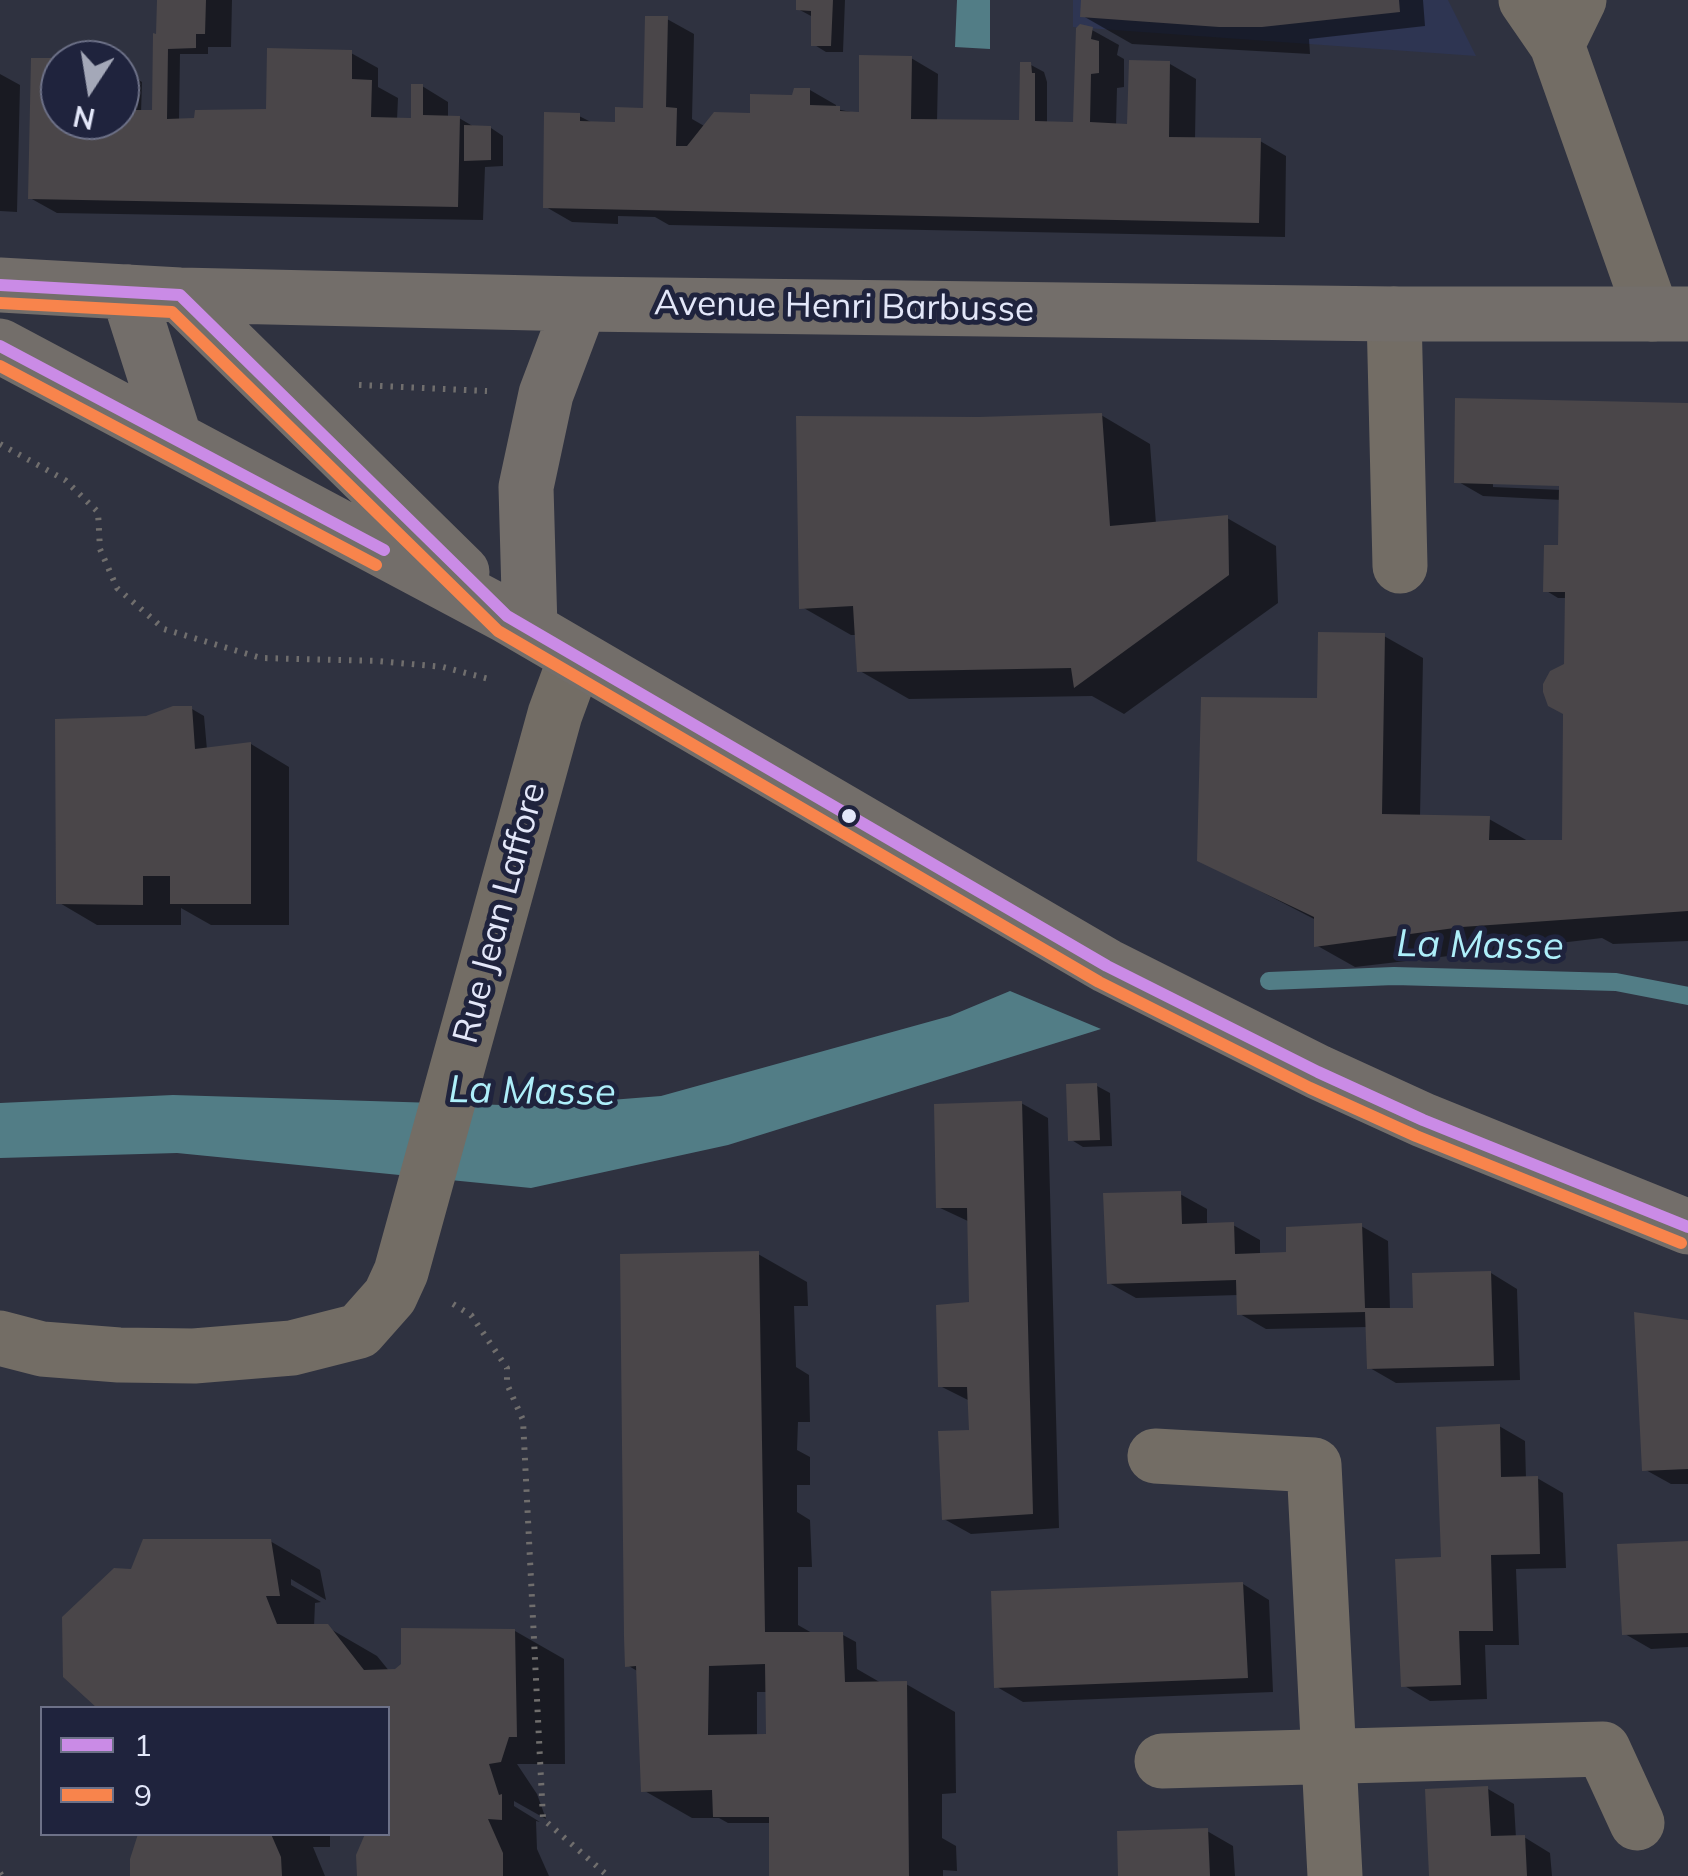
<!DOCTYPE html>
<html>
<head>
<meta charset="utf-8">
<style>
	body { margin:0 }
	#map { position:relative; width:1688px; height:1876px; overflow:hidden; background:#2f3240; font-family:Mulish,sans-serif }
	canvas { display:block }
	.legend { position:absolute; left:40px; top:1706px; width:350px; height:130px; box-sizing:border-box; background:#1f233d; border:2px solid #6d7188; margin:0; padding:12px 18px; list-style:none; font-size:30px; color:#e3e7f9 }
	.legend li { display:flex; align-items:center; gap:20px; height:50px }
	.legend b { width:50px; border:2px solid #6d7188 }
	.north { position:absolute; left:40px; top:40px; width:100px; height:100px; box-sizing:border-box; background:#1f233d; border:2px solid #6d7188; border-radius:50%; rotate:192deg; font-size:28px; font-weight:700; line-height:40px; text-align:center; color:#e3e7f9 }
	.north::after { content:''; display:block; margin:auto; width:35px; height:45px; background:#a4a8b8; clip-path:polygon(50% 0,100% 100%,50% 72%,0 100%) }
</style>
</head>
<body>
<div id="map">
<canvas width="1688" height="1876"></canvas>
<ul class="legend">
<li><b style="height:12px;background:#ca8be6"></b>1</li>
<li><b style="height:12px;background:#f8844c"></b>9</li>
</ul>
<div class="north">N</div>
</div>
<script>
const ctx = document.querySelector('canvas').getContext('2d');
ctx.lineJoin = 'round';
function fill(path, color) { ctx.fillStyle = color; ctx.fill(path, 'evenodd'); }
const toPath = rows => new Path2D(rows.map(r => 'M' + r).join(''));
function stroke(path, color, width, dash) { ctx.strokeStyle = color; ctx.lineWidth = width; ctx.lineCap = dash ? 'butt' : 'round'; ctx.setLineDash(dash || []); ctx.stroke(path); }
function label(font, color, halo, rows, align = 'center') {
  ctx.font = font + ' Mulish,sans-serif'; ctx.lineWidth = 10; ctx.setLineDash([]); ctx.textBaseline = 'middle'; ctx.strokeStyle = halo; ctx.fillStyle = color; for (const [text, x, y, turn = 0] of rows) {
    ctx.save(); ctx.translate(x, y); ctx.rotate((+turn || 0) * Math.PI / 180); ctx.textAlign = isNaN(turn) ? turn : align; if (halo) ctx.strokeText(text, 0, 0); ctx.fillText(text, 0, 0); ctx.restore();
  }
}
const built = toPath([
	[1073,0,1448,0,1476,56,1073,27]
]);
const water = toPath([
	[957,0,990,0,990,49,955,47],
	[1010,991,1101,1029,728,1145,531,1188,177,1153,0,1158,0,1103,173,1095,535,1106,661,1096,950,1016]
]);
const shadow = toPath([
	[159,0,232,0,231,47,208,47,208,54,180,54,179,121,265,112,351,53,378,68,378,87,398,98,397,120,413,121,422,86,448,102,448,118,459,118,476,128,491,128,503,136,503,166,485,167,483,220,57,213,30,198,53,60,60,64,60,120,120,120,120,69,142,82,141,113,154,113],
	[799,0,845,0,843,52,826,52,813,44,811,16,798,9],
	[1083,0,1423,0,1425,26,1309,39,1310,54,1132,44,1083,16],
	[667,19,694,34,692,119,706,127,749,115,810,90,836,105,836,109,861,114,911,58,938,74,937,122,1029,123,1031,65,1044,72,1047,82,1047,124,1076,124,1092,30,1119,45,1117,55,1124,59,1124,87,1117,88,1116,126,1130,126,1170,64,1196,79,1195,140,1260,141,1286,156,1285,237,669,225,655,217,618,216,618,224,572,222,546,207,579,116,593,123,617,124,645,110],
	[0,74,20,85,17,212,0,211],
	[1688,405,1688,941,1613,944,1602,938,1355,967,1316,945,1316,920,1200,860,1319,700,1384,636,1423,658,1420,817,1489,819,1528,841,1564,845,1567,598,1558,598,1545,590,1560,548,1562,500,1483,496,1457,481],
	[1493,482,1562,485,1562,490,1493,487],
	[1101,415,1150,444,1156,524,1227,518,1276,546,1278,603,1124,714,1092,696,909,699,860,671,857,635,851,635,802,607,979,420],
	[192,709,204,716,207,750,251,744,289,767,289,925,211,925,181,908,181,925,97,925,58,902,146,719],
	[1097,1086,1110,1093,1112,1146,1083,1147,1070,1139],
	[1021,1103,1048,1118,1059,1528,971,1534,944,1519,972,1433,970,1401,940,1386,972,1305,970,1222,938,1207],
	[1180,1194,1207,1209,1207,1226,1233,1225,1260,1240,1260,1256,1288,1255,1361,1226,1388,1241,1390,1310,1416,1310,1491,1273,1517,1289,1520,1380,1396,1383,1370,1368,1368,1327,1266,1329,1240,1314,1239,1295,1136,1298,1109,1283],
	[758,1254,807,1282,808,1306,794,1306,796,1367,809,1375,810,1422,798,1422,797,1450,810,1457,810,1485,797,1485,797,1512,810,1520,812,1567,798,1567,798,1625,812,1633,843,1635,856,1642,857,1669,883,1684,906,1684,955,1712,956,1793,942,1794,942,1838,956,1846,957,1871,943,1870,943,1876,771,1876,771,1823,728,1823,719,1818,692,1818,643,1790,639,1672,627,1665],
	[757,1692,768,1692,768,1737,757,1737],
	[1688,1323,1688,1484,1671,1484,1644,1469],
	[1499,1426,1525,1441,1526,1479,1537,1478,1563,1493,1566,1568,1516,1569,1519,1645,1485,1645,1487,1699,1430,1701,1403,1685,1444,1559],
	[270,1541,320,1570,326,1600,291,1579,291,1585,321,1602,315,1603,314,1627,327,1627,377,1656,390,1672,515,1631,564,1659,565,1764,517,1764,537,1794,546,1819,514,1801,514,1806,540,1822,536,1821,537,1849,549,1876,359,1876,359,1855,367,1834,388,1834,388,1708,100,1708,65,1676,133,1572],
	[1688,1544,1688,1647,1651,1649,1625,1634],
	[1243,1584,1269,1600,1273,1692,1023,1702,997,1687],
	[1488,1789,1514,1804,1516,1838,1524,1837,1550,1853,1552,1876,1432,1876],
	[1207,1831,1233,1846,1235,1876,1120,1876],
	[140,1834,330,1834,330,1847,313,1847,325,1876,132,1876,132,1860]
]);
const stream = toPath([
	[1269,981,1394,976,1616,982,1688,996]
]);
const building = toPath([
	[157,0,206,0,205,34,196,34,196,48,168,49,167,119,194,118,195,110,266,109,267,48,352,50,352,79,372,80,371,117,411,118,411,84,423,84,423,115,460,116,458,207,28,199,31,58,54,58,55,65,60,66,60,120,120,120,120,110,152,110,153,33,156,34],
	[796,0,833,0,831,46,811,46,811,11,796,10],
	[1081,0,1399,0,1400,12,1262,27,1219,27,1080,17],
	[645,16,668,16,666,107,677,108,676,146,687,146,714,112,750,113,750,94,792,95,794,88,810,88,810,105,840,106,840,111,859,112,859,55,912,56,911,119,1019,120,1020,62,1031,62,1032,73,1035,73,1035,121,1073,122,1076,28,1080,24,1093,27,1091,39,1099,41,1099,73,1091,74,1090,122,1127,124,1129,60,1170,61,1169,137,1261,138,1259,223,543,208,544,112,580,113,580,121,615,122,615,107,643,108],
	[464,125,491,126,491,160,464,161],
	[1455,398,1688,403,1688,911,1462,927,1314,947,1314,917,1197,861,1201,697,1317,698,1318,632,1385,633,1382,814,1490,816,1489,840,1562,840,1563,714,1548,706,1543,692,1543,684,1550,671,1564,664,1565,592,1543,592,1544,545,1558,545,1559,486,1454,483],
	[1102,413,1110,526,1228,515,1229,575,1074,688,1071,668,857,672,853,606,799,609,796,416,979,417],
	[173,706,192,706,195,749,251,742,251,904,170,904,170,876,143,876,143,905,56,904,55,719,146,716],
	[1097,1083,1100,1140,1068,1141,1066,1084],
	[1022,1101,1033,1514,942,1520,938,1431,969,1430,967,1387,938,1387,936,1305,969,1302,967,1208,936,1208,934,1104],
	[1181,1191,1182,1224,1234,1222,1235,1254,1286,1252,1286,1227,1362,1223,1365,1308,1413,1308,1412,1273,1491,1271,1494,1366,1367,1369,1365,1312,1237,1315,1236,1280,1107,1284,1103,1193],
	[759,1251,765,1632,843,1632,845,1682,907,1681,909,1876,769,1876,769,1817,713,1817,712,1790,641,1792,636,1666,625,1667,624,1637,620,1254],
	[765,1664,766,1734,708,1735,709,1666],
	[1634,1312,1688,1320,1688,1469,1642,1471],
	[1500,1424,1501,1477,1538,1476,1540,1554,1491,1555,1493,1631,1459,1631,1461,1685,1401,1687,1395,1559,1441,1557,1436,1427],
	[143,1539,271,1539,280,1596,266,1596,277,1624,328,1624,364,1670,395,1669,401,1664,401,1628,515,1629,517,1737,509,1737,501,1762,489,1764,499,1795,502,1794,502,1820,488,1819,503,1853,503,1876,357,1876,356,1855,365,1834,388,1834,388,1708,97,1708,63,1677,62,1617,114,1568,131,1569],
	[1688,1541,1688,1633,1622,1635,1617,1544],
	[1243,1582,1248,1678,994,1688,991,1591],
	[1488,1786,1491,1836,1525,1835,1527,1876,1429,1876,1425,1789],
	[1208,1828,1210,1876,1118,1876,1117,1831],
	[138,1834,271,1834,281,1857,282,1876,130,1876,130,1859]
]);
const path = toPath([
	[359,385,487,391],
	[0,444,65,480,98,512,100,549,117,588,164,629,261,658,378,661,443,667,489,679],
	[453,1304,471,1315,507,1368,507,1384,523,1420,543,1819,608,1876],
	[0,1873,2,1876]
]);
const minor = toPath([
	[1526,0,1557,45,1652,314],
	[1557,45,1579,0],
	[1394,314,1400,566],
	[0,1338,42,1349,119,1355,194,1356,292,1348,359,1331,390,1296,401,1272,555,714,576,657],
	[1155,1456,1314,1465,1335,1876],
	[1162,1761,1603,1749,1637,1823]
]);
const major = toPath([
	[0,285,180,295,580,304,1394,314,1688,314],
	[128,292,175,439],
	[180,295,462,572],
	[0,346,507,616,1107,966,1318,1072,1423,1120,1688,1227],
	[530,629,526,487,546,394,580,304]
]);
const bus1 = toPath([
	[0,285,180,295,507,616,1107,966,1318,1072,1423,1120,1688,1227],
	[0,346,384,550]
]);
const bus2 = toPath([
	[0,303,172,312,498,631,1099,982,1310,1088,1416,1136,1681,1243],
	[0,366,376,565]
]);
const markers = [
	[849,816,9,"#e3e7f9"]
];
const streetNames = [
	["Avenue Henri Barbusse",844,307,1],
	["Rue Jean Laffore",500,913,-75]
];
const waterNames = [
	["La Masse",1480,946,1],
	["La Masse",532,1092,1]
];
fill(built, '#2e3552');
fill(water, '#527d86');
fill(shadow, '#0007');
stroke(stream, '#527d86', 18);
fill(building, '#4a4649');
stroke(path, '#706e6d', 6, [2.5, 8]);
stroke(minor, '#736d65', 55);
stroke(major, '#736e6a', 55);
stroke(bus1, '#ca8be6', 12);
stroke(bus2, '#f8844c', 12);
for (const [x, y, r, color] of markers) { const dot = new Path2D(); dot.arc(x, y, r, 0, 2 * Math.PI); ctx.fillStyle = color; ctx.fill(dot); stroke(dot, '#1f233d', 4); }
label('35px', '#e3e7f9', '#1f233d', streetNames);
label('italic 38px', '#aeeffa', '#1f233d', waterNames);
</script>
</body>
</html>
